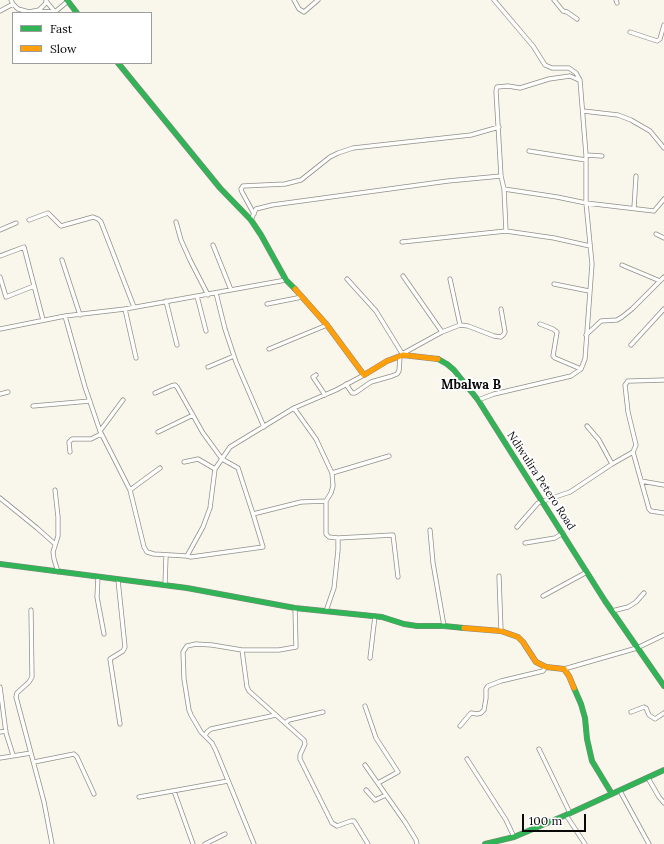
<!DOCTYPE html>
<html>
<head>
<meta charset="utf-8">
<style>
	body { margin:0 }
	#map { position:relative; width:664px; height:844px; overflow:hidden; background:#f9f6ec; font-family:Lora,serif }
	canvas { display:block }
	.legend { position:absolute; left:12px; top:12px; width:140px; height:52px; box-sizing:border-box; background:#fff; border:1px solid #9d9d9d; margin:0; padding:5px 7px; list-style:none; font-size:12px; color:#090909 }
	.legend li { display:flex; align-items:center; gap:8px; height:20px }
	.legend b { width:20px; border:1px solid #9d9d9d }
	.scale { position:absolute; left:522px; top:814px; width:64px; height:18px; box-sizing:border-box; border:2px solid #090909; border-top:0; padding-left:5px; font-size:12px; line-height:14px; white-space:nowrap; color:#090909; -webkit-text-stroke:3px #fff; paint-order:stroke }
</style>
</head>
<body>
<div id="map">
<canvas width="664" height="844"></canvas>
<ul class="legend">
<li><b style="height:5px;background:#30b455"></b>Fast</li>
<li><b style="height:5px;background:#ff9f0a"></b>Slow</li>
</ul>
<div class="scale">100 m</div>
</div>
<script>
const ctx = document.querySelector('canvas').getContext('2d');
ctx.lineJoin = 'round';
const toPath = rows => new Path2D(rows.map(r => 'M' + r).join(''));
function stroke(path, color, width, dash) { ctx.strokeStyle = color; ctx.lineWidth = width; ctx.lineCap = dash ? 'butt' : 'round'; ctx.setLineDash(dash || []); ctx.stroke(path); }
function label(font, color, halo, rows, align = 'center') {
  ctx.font = font + ' Lora,serif'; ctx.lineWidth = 4; ctx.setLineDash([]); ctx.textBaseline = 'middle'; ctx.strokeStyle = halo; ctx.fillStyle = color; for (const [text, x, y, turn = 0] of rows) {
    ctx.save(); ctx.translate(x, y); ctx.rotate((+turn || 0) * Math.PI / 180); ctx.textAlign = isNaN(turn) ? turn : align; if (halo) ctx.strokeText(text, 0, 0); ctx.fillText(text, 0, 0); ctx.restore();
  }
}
const street = toPath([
	[294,0,299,9,304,12,318,0],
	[554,0,563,11,567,12,577,19],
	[616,0,617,3],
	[46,1,55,12],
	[13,4,18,9,29,12,39,10,46,3,46,0],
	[0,11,13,4,11,0],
	[37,11,55,12,68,1],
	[630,32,657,41,660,39,664,25],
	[583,111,618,115,631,120,650,131,664,148],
	[529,151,586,160],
	[586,155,602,156],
	[504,189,557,197,586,203,654,211,664,199],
	[634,208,636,176],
	[254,214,242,192,241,189,243,186,285,184,301,180,330,157,338,153,353,148,471,135,499,127],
	[29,220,48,213,61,226,93,217,98,219,101,222,134,307],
	[251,220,256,209,272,205,448,181,501,176],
	[176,222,181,240,190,260,208,295],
	[0,230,16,223],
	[506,231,504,189,501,176,496,91,497,87,508,86,520,88,549,79,570,76,579,80],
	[656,234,664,238],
	[402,242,506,231,554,238,590,246],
	[213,245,231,290],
	[0,256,24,247,43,320],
	[62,260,80,315],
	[622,265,660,281],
	[403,276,442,332],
	[0,277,6,297,34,286],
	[347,279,376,311,403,355],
	[450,279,460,325],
	[554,284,589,291],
	[216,293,225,329,236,362,264,427],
	[197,296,206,331],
	[166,301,177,345],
	[267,304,302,297],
	[125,309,136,358],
	[65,316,85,387,100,431,130,490,144,547,147,552,154,554,187,556,203,527,210,508,215,469,230,447,294,408,336,390,364,375],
	[540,324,553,329,557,332,553,356,555,358,581,369],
	[0,329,65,316,125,309,286,280],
	[586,335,601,321,617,320,622,317,632,309,664,277],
	[631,345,664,309],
	[269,349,327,325],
	[402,354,442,332,460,325,468,326,494,336,501,337,504,334,505,332,501,309],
	[208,367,234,356],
	[316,375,313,377,325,395],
	[346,384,352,393,355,393,371,382,392,376,397,374,399,371,400,356],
	[155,393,171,386,175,385,177,387,203,433,222,459,238,468,253,514,301,502,326,501,326,534,329,537,338,538,338,550,334,588,326,611],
	[0,394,8,392],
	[478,400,494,394,571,376,581,369,585,359,592,264,586,203,586,155,580,80,576,73,569,68,552,68,545,65,533,46,494,0],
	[33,406,90,401],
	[294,408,316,439,332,473,333,486,331,493,326,501],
	[587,426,599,440,612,464],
	[100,431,123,400],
	[158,432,193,415],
	[70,452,69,442,72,439,91,439,101,434],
	[633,452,649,509,651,511,664,513],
	[184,462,198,459,215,469],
	[332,473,389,456],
	[641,481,664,485],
	[55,490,58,517,58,536,53,552,54,559,58,572],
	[130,490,160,468],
	[0,498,37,528,55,544],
	[517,527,538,503,543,501,570,492,612,464,633,452,636,445,628,412,625,385,628,381,631,381,664,380],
	[430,530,433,563,444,626],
	[338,538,393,535,398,577],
	[525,543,555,538,563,533],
	[187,556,191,557,263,547,253,514],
	[499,576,501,631],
	[98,577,97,597,104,634],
	[118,580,125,647,123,651,110,659,120,724],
	[165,585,166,556],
	[543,596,587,572],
	[31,610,32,677,29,682,17,693,16,697,44,802,52,844],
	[612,611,628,607,636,602,644,593],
	[242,650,247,687,249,691,304,740,305,744,300,755,300,759,332,823,337,826,351,821,354,821,368,844],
	[370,658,375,616],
	[564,669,637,648,664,635],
	[0,687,6,733,13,755],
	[365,706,376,738,398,772,378,783],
	[631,712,644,707,646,708,649,715,655,719,664,713],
	[285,723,289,720,323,712],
	[460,726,471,713,477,714,481,713,484,710,486,698,486,689,488,686,501,681,543,671,546,667],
	[0,732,6,731],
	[205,736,207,732,211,729,276,715],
	[539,749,570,813],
	[0,758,31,753],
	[467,759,506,820,514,837],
	[34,762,74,754,77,757,94,794],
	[365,765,405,822,416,840,417,844],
	[648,778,659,797,664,803],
	[366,790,375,800,386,795],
	[174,791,193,844],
	[620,791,649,844],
	[139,797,228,781],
	[566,815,585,844],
	[205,844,225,834],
	[254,844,216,751,212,743,201,732,191,715,189,710,184,679,183,652,187,646,196,644,212,645,242,650,279,650,296,647,295,608]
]);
const fast = toPath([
	[67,0,77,13],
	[118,63,220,188,251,220,261,235,286,280,295,289],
	[438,359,447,364,454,370,478,400,605,601,664,686],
	[0,564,187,588,295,608,382,617,404,624,417,626,444,626,464,628],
	[574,688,581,704,585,718,587,739,592,761,612,794],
	[485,844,514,837,566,815,664,770]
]);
const slow = toPath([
	[295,289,327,325,364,375,387,361,403,355,438,359],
	[464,628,501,631,518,637,523,642,536,662,546,667,564,669,569,676,574,688]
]);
const streetNames = [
	["Ndiwulira Petero Road",541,481,57]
];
const quarterNames = [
	["Mbalwa B",471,385]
];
stroke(street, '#91908b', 5);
stroke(fast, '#888682', 6);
stroke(slow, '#888682', 6);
stroke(street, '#fefefc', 3.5);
stroke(fast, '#30b455', 5);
stroke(slow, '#ff9f0a', 5);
label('11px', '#090909', '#fff', streetNames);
label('bold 13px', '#090909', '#fff', quarterNames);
</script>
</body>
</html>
